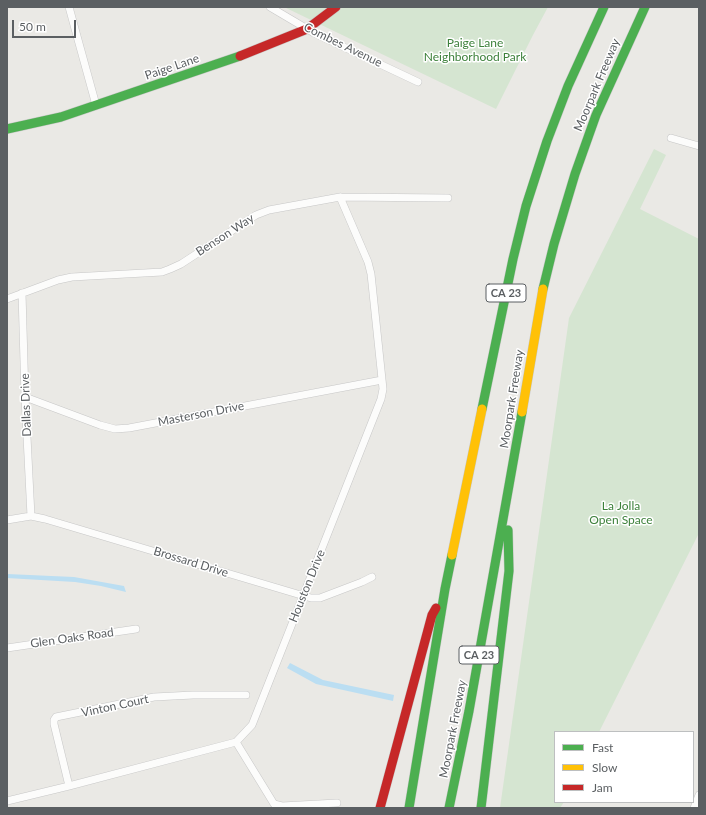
<!DOCTYPE html>
<html>
<head>
<meta charset="utf-8">
<style>
	body { margin:0 }
	#map { position:relative; width:706px; height:815px; overflow:hidden; background:#eae9e5; font-family:Lato,sans-serif }
	canvas { display:block }
	.frame { position:absolute; inset:0; border:8px solid #5b5f62; pointer-events:none }
	.legend { position:absolute; left:554px; top:731px; width:140px; height:72px; box-sizing:border-box; background:#fff; border:1px solid #bdbfc0; margin:0; padding:5px 7px; list-style:none; font-size:12px; color:#5b5f62 }
	.legend li { display:flex; align-items:center; gap:8px; height:20px }
	.legend b { width:20px; border:1px solid #bdbfc0 }
	.scale { position:absolute; left:12px; top:20px; width:64px; height:18px; box-sizing:border-box; border:2px solid #5b5f62; border-top:0; padding-left:5px; font-size:12px; line-height:14px; white-space:nowrap; color:#5b5f62; -webkit-text-stroke:3px #fff; paint-order:stroke }
</style>
</head>
<body>
<div id="map">
<canvas width="706" height="815"></canvas>
<div class="frame"></div>
<ul class="legend">
<li><b style="height:5px;background:#4caf50"></b>Fast</li>
<li><b style="height:5px;background:#ffc107"></b>Slow</li>
<li><b style="height:5px;background:#c62828"></b>Jam</li>
</ul>
<div class="scale">50 m</div>
</div>
<script>
const ctx = document.querySelector('canvas').getContext('2d');
ctx.lineJoin = 'round';
function fill(path, color) { ctx.fillStyle = color; ctx.fill(path, 'evenodd'); }
const toPath = rows => new Path2D(rows.map(r => 'M' + r).join(''));
function stroke(path, color, width, dash) { ctx.strokeStyle = color; ctx.lineWidth = width; ctx.lineCap = dash ? 'butt' : 'round'; ctx.setLineDash(dash || []); ctx.stroke(path); }
function label(font, color, halo, rows, align = 'center') {
  ctx.font = font + ' Lato,sans-serif'; ctx.lineWidth = 3; ctx.setLineDash([]); ctx.textBaseline = 'middle'; ctx.strokeStyle = halo; ctx.fillStyle = color; for (const [text, x, y, turn = 0] of rows) {
    ctx.save(); ctx.translate(x, y); ctx.rotate((+turn || 0) * Math.PI / 180); ctx.textAlign = isNaN(turn) ? turn : align; if (halo) ctx.strokeText(text, 0, 0); ctx.fillText(text, 0, 0); ctx.restore();
  }
}
const green = toPath([
	[284,7,548,7,533,35,496,109],
	[654,149,666,155,640,209,699,239,699,533,599,732,555,732,555,802,564,802,560,808,500,808,569,318]
]);
const water = toPath([
	[7,574,74,577,124,586,126,592,101,586,75,582,7,578],
	[290,663,323,680,394,695,393,701,316,684,287,668]
]);
const street = toPath([
	[69,7,96,105],
	[270,7,314,33,418,82],
	[671,138,699,146],
	[22,293,25,397,31,516],
	[7,299,58,280,72,277,162,272,170,269,181,264,256,215,269,210,340,197,448,198],
	[25,397,100,425,115,429,129,428,382,380],
	[7,520,31,516,45,519,311,598,320,598,362,582,372,577],
	[7,648,136,629],
	[236,742,274,804,282,806,337,803],
	[69,786,54,724,54,720,56,717,154,697,193,695,246,695],
	[7,801,69,786,236,742,252,725,381,399,383,389,371,274,368,262,340,197],
	[694,808,699,795]
]);
const fast = toPath([
	[7,129,61,117,240,56],
	[543,289,554,244,575,174,596,115,645,7],
	[482,409,513,259,526,206,547,141,568,86,604,7],
	[409,808,445,589,452,555],
	[449,808,469,711,522,412],
	[481,808,509,571,508,530]
]);
const slow = toPath([
	[522,412,543,289],
	[452,555,482,409]
]);
const jam = toPath([
	[240,56,307,29,336,7],
	[380,808,432,615,436,608]
]);
const shields = [
	[506,293,40],
	[479,655,40]
];
const shieldNames = [
	["CA 23",506,293],
	["CA 23",479,655]
];
const parkNames = [
	["Paige Lane",475,43],
	["Neighborhood Park",475,57],
	["La Jolla",621,506],
	["Open Space",621,520]
];
const streetNames = [
	["Combes Avenue",343,45,26],
	["Paige Lane",172,67,-19],
	["Moorpark Freeway",597,85,-67],
	["Benson Way",225,235,-33],
	["Moorpark Freeway",512,399,-81],
	["Dallas Drive",26,405,-92],
	["Masterson Drive",201,414,-11],
	["Brossard Drive",191,562,17],
	["Houston Drive",307,586,-68],
	["Glen Oaks Road",72,638,-8],
	["Vinton Court",115,706,-12],
	["Moorpark Freeway",453,729,-79]
];
fill(green, '#d5e5d1');
fill(water, '#bbdef2');
stroke(street, '#c7c7c7', 8);
stroke(fast, '#c7c7c6', 10);
stroke(slow, '#c7c7c6', 10);
stroke(jam, '#c7c7c6', 10);
stroke(street, '#fcfcfb', 7);
stroke(fast, '#4caf50', 9);
stroke(slow, '#ffc107', 9);
stroke(jam, '#c62828', 9);
for (const [x, y, w] of shields) { const box = new Path2D(); box.roundRect(x - w / 2, y - 9, w, 18, 3); ctx.fillStyle = '#fff'; ctx.fill(box); stroke(box, '#5b5f62', 1); }
label('bold 11px', '#5b5f62', null, shieldNames);
label('12px', '#3d813b', '#fff', parkNames);
label('12px', '#5b5f62', '#fff', streetNames);
</script>
</body>
</html>
